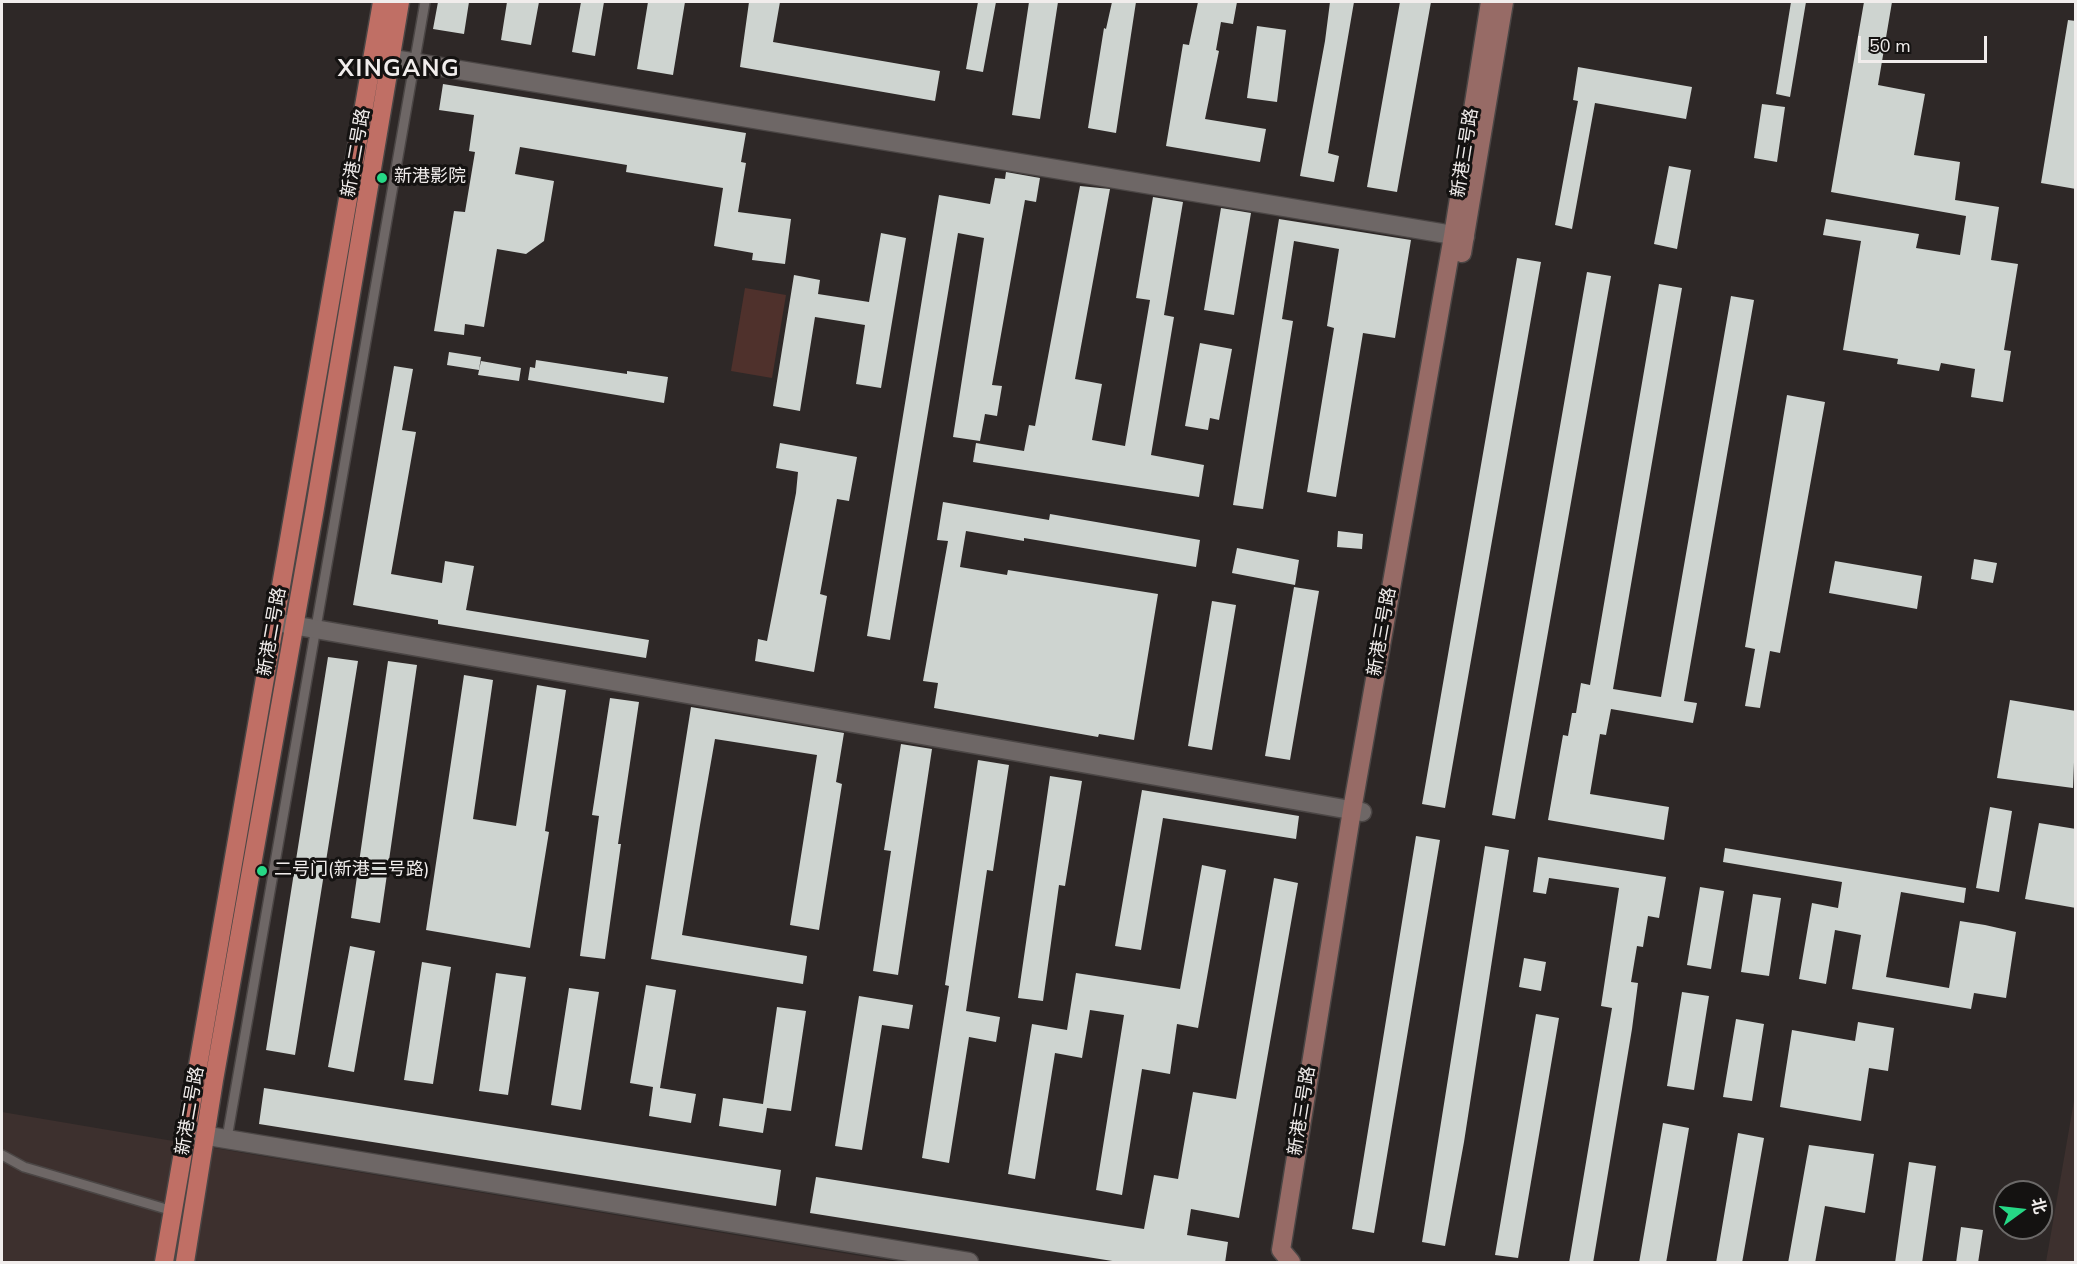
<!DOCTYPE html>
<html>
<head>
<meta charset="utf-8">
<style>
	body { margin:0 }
	#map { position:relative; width:2077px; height:1264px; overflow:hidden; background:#2e2827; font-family:"Nunito Sans","Noto Sans SC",sans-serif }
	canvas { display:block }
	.frame { position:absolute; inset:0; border:3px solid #f1edec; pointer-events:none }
	.north { position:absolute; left:1993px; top:1180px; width:60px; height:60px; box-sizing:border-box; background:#141211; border:2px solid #6c6a69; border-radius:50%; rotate:75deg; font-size:16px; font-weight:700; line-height:24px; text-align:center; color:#f1edec }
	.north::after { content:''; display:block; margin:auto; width:21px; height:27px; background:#26d886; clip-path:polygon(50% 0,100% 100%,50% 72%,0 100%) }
	.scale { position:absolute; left:1858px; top:36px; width:129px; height:27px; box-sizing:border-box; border:3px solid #f1edec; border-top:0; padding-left:8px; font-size:18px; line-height:21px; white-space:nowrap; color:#f1edec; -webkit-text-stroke:4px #141211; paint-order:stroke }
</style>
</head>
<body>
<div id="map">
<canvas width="2077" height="1264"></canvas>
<div class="frame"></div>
<div class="north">北</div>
<div class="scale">50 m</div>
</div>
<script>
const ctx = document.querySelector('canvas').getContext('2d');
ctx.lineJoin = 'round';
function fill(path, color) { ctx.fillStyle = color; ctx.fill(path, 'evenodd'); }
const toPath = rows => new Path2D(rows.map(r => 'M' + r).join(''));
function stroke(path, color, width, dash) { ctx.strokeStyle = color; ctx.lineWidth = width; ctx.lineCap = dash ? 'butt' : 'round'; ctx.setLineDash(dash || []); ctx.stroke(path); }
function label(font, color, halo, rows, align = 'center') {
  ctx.font = font + ' "Nunito Sans","Noto Sans SC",sans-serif'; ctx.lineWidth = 6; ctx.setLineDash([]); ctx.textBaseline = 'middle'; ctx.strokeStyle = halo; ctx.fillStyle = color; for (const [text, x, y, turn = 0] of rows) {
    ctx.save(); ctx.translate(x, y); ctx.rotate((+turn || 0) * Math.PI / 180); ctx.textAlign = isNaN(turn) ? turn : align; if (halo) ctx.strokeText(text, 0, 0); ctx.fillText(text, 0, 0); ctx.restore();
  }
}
const built = toPath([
	[2075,1095,2075,1262,2046,1262],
	[2,1112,244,1153,897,1262,2,1262]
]);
const green = toPath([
	[745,288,786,295,772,378,731,371]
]);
const building = toPath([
	[438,2,469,2,464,34,433,29],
	[507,2,539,2,531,45,501,40],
	[581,2,604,2,595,56,572,52],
	[648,2,685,2,673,75,637,69],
	[749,2,780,2,773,42,940,71,935,101,740,67],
	[978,2,996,2,983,72,966,69],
	[1029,2,1058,2,1040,119,1012,115],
	[1112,2,1136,2,1116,133,1088,128,1104,28,1106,29],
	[1198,2,1237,2,1233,24,1221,22,1216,50,1219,51,1205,119,1266,129,1260,162,1166,146,1183,44,1189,45],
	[1330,2,1354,2,1328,153,1339,156,1334,182,1300,176,1325,41],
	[1400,2,1431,2,1397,192,1367,187],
	[1791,2,1806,2,1790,97,1776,94],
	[1864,2,1892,2,1878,85,1925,94,1914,155,1960,162,1955,200,1999,207,1991,260,2018,264,2004,350,2011,351,2003,402,1971,397,1975,369,1941,363,1939,371,1897,364,1898,359,1843,350,1861,241,1823,235,1826,219,1919,234,1916,248,1960,255,1966,216,1831,192],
	[2068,20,2076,21,2076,189,2041,183],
	[1257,26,1286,30,1277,102,1247,98],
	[1578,67,1692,87,1686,119,1595,103,1572,229,1555,225,1578,101,1573,100],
	[443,84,746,133,741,162,746,163,738,212,791,219,785,264,752,260,753,253,714,246,723,188,626,172,627,165,520,147,515,174,554,181,544,241,526,254,497,249,484,327,465,324,464,335,434,331,454,211,465,212,475,152,469,151,474,115,439,110],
	[1762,104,1785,107,1777,162,1754,158],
	[1669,166,1691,170,1677,249,1654,244],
	[1006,172,1040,178,1036,202,1025,200,992,385,1002,386,997,416,985,414,980,441,953,437,984,238,958,233,890,640,867,636,939,195,990,204,995,178,1005,179],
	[1080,186,1110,189,1075,379,1102,384,1092,440,1125,446,1150,300,1136,298,1153,197,1183,202,1164,315,1174,317,1151,455,1204,465,1199,497,973,462,976,443,1024,451,1029,425,1035,426],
	[1221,208,1251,213,1234,315,1204,310],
	[1279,219,1411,240,1395,338,1363,333,1336,497,1307,492,1334,328,1327,326,1339,249,1294,241,1282,319,1293,321,1263,509,1233,505],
	[881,233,906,238,881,388,856,384,865,325,815,317,800,411,773,406,794,275,820,280,818,294,869,302],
	[1517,258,1541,262,1445,808,1422,804],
	[1587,272,1611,276,1515,819,1492,815],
	[1659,284,1682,288,1613,689,1661,697,1731,296,1754,300,1684,701,1697,703,1693,723,1611,709,1606,735,1600,734,1590,794,1669,807,1664,840,1548,820,1563,735,1568,736,1572,713,1576,713,1581,683,1590,685],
	[1200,343,1232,349,1219,420,1210,418,1208,430,1185,426],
	[449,352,481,357,479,370,447,365],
	[536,360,627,374,627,371,668,377,664,403,528,380,530,367,535,368],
	[481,361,521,368,519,381,478,375],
	[394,366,413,369,402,430,416,432,391,574,442,583,445,561,474,566,466,610,649,640,646,658,438,624,438,620,353,605],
	[1787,395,1825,402,1780,653,1770,651,1760,708,1745,706,1755,649,1745,647],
	[780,443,857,457,849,501,837,499,820,594,827,596,814,672,755,661,758,639,767,641,796,493,798,472,776,468],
	[943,502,1049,520,1050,514,1200,540,1196,567,1024,538,1024,541,966,531,960,567,1007,575,1008,570,1158,594,1134,740,1099,734,1098,737,934,708,938,683,923,681,948,541,937,540],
	[1338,531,1363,534,1362,549,1337,547],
	[1237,548,1299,560,1295,585,1232,573],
	[1974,559,1997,563,1993,583,1971,579],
	[1835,561,1922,576,1917,609,1829,593],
	[1294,587,1319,591,1290,760,1265,756],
	[1212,601,1236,605,1212,750,1188,746],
	[328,657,358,661,295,1055,266,1050],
	[388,661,417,665,380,923,351,918],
	[464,675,493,680,473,819,516,826,537,685,566,690,545,831,549,832,530,948,426,930],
	[610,698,639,702,618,844,621,844,605,959,580,956,599,816,592,815],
	[2010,700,2076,711,2073,788,1997,778],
	[691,707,844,733,836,782,842,784,819,930,790,925,817,755,715,739,700,825,682,935,807,956,803,984,651,959],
	[901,744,932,749,898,975,873,971,891,851,884,850],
	[978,760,1009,765,993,871,987,870,966,1011,1000,1017,996,1042,969,1037,949,1163,922,1158,949,986,945,985],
	[1050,776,1082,781,1065,886,1059,885,1043,1001,1018,998],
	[1142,790,1299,816,1296,839,1163,818,1141,950,1115,946],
	[1990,807,2012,811,1999,892,1976,888],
	[2039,823,2076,829,2076,908,2025,899],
	[1416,836,1440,840,1374,1233,1352,1229],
	[1485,846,1509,850,1464,1142,1445,1246,1422,1242],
	[1725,848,1966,888,1964,903,1901,892,1886,977,1949,988,1960,921,1985,925,2016,932,2006,998,1974,993,1971,1009,1852,989,1861,935,1835,930,1826,984,1799,979,1812,903,1838,908,1842,882,1723,862],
	[1538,857,1666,877,1659,918,1648,916,1643,947,1637,946,1631,982,1638,983,1632,1029,1593,1263,1569,1263,1612,1008,1601,1006,1619,888,1549,878,1546,894,1533,892],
	[1202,865,1226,870,1198,1028,1177,1024,1170,1074,1142,1069,1122,1195,1096,1190,1124,1015,1090,1010,1082,1058,1055,1053,1035,1179,1008,1174,1032,1024,1067,1030,1076,973,1180,989],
	[1274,878,1298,883,1239,1218,1191,1209,1187,1235,1228,1242,1225,1263,1125,1263,810,1213,816,1177,1144,1229,1154,1175,1178,1179,1193,1092,1236,1099],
	[1700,887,1724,891,1711,969,1687,965],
	[1753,894,1781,898,1769,976,1741,972],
	[350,946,375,951,354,1072,328,1067],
	[1524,958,1546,962,1541,991,1519,987],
	[422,962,451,967,433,1084,404,1080],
	[496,973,526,977,508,1095,479,1091],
	[646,985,676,990,660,1088,696,1094,691,1123,649,1116,653,1087,630,1083],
	[569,988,599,992,581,1110,551,1105],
	[1682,992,1709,996,1694,1090,1667,1086],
	[859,996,913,1005,909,1029,882,1025,862,1150,835,1146],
	[777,1007,806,1011,791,1111,767,1108,763,1133,719,1126,723,1098,763,1104],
	[1536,1014,1559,1018,1518,1258,1495,1255],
	[1736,1019,1764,1024,1752,1101,1723,1097],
	[1858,1022,1894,1028,1888,1071,1869,1068,1861,1121,1780,1107,1792,1030,1855,1041],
	[264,1088,781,1170,776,1206,259,1124],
	[1663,1123,1689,1128,1666,1263,1639,1263],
	[1738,1133,1764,1138,1742,1263,1716,1263],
	[1809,1145,1874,1154,1865,1213,1825,1206,1815,1263,1788,1263],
	[1909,1162,1936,1166,1922,1263,1895,1263],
	[1961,1227,1983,1230,1978,1263,1956,1263]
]);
const lane = toPath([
	[227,1138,425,2],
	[2,1155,24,1167,173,1211]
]);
const street = toPath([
	[375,56,1465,237],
	[275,622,1362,812],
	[190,1133,969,1262]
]);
const secondary = toPath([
	[1462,253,1504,2],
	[1291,1262,1281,1250,1352,810,1453,236,1490,2]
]);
const primary = toPath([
	[164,1262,382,2],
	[185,1262,214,1080,314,514,400,2]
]);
const markers = [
	[382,178,6,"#26d886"],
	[262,871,6,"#26d886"]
];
const streetNames = [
	["新港二号路",357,153,-80],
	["新港三号路",1466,153,-81],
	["新港二号路",273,632,-80],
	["新港三号路",1383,632,-80],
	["新港二号路",191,1111,-80],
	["新港三号路",1303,1111,-81]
];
const poiNames = [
	["新港影院",394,178],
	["二号门(新港二号路)",274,871]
];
const districtNames = [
	["XINGANG",399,70]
];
fill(built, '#3d302e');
fill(green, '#4f312c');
fill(building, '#ced4d0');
stroke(lane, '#4b4645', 12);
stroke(street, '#4b4645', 21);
stroke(secondary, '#4b4645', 21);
stroke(primary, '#4b4645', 21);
stroke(lane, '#6e6766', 9);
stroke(street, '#6e6766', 18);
stroke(secondary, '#976b66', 18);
stroke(primary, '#c06f65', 18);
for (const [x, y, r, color] of markers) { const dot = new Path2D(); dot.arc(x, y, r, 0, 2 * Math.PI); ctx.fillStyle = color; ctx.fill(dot); stroke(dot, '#141211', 2); }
label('18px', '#f1edec', '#141211', streetNames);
label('18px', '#f1edec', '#141211', poiNames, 'left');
ctx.letterSpacing = '1.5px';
label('bold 24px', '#f1edec', '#141211', districtNames);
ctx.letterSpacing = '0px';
</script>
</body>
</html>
